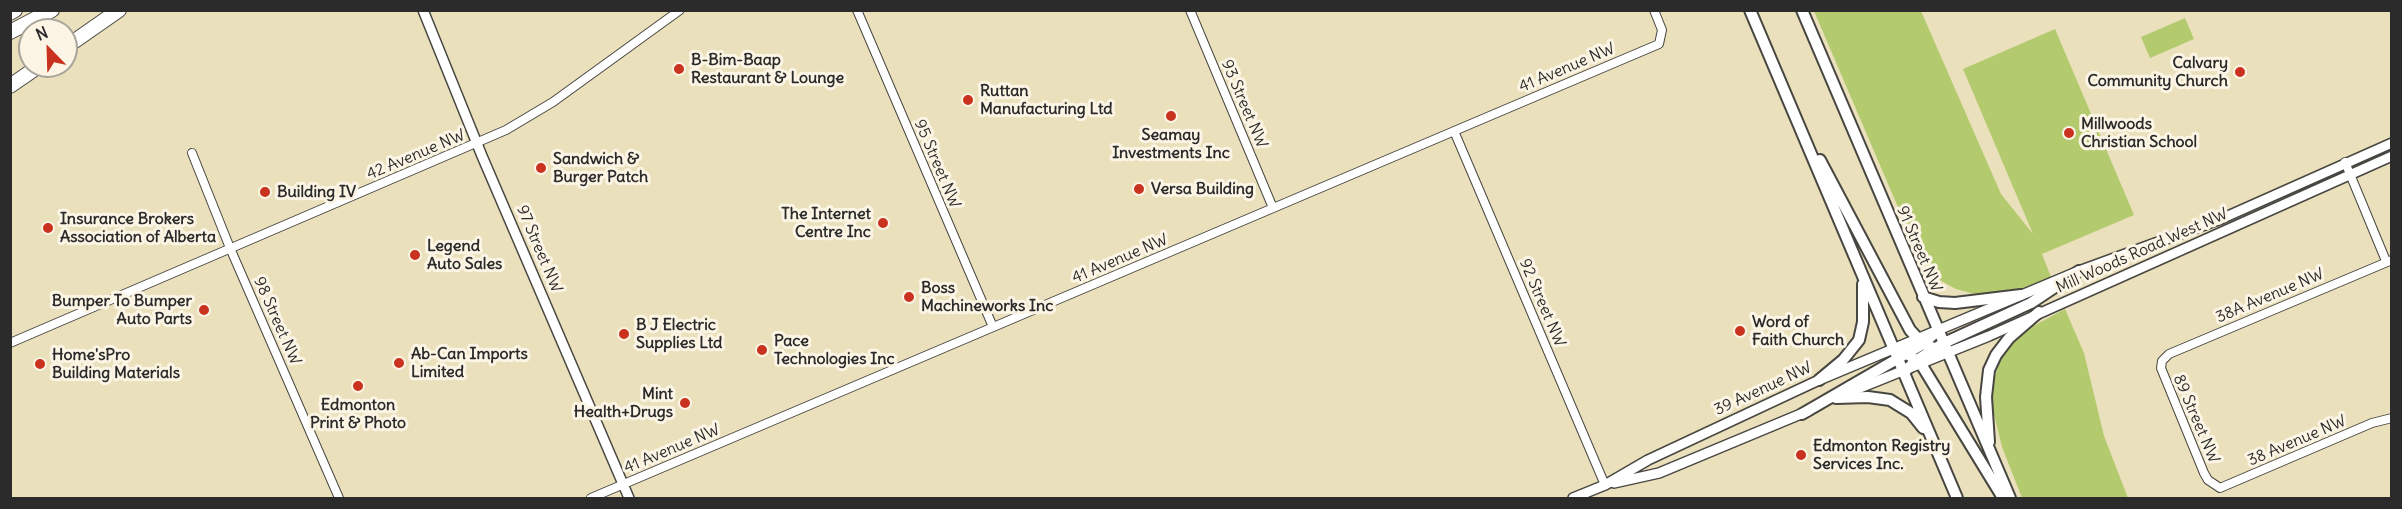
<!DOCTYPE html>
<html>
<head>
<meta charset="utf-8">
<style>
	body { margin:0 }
	#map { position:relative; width:2402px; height:509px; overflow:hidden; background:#eae0bc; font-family:Delius,sans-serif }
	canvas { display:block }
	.frame { position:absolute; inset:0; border:12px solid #2b2b2b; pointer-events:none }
	.north { position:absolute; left:18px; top:18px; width:60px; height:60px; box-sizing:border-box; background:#fcf5e5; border:2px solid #a8a49b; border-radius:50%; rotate:337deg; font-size:16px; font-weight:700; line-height:24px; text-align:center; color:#2b2b2b }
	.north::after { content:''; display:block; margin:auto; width:21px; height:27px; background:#c8321e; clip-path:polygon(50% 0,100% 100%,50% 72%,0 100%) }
</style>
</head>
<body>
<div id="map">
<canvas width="2402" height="509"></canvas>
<div class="frame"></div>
<div class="north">N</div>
</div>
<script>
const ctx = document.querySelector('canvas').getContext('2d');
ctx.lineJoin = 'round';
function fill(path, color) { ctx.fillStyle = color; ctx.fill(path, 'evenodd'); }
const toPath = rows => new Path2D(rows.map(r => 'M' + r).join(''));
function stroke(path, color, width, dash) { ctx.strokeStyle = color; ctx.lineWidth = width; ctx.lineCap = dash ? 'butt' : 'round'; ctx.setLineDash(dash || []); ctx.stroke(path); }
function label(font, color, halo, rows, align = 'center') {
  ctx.font = font + ' Delius,sans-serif'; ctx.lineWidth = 6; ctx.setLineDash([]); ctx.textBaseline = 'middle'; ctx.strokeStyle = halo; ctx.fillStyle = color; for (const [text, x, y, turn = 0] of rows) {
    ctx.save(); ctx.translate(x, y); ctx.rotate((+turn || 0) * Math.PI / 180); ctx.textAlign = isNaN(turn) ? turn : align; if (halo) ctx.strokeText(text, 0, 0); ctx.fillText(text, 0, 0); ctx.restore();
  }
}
const green = toPath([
	[1814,11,1921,11,2001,194,2033,234,1963,69,2055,29,2134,215,2042,254,2051,277,2020,290,1991,295,1978,295,1956,289,1943,282,1934,276,1918,254],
	[2185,18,2194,39,2150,58,2141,37],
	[2065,309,2084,353,2104,436,2128,498,2022,498,2002,447,1991,402,1993,381,2001,359,2008,347,2026,330]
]);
const minor = toPath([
	[857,10,993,327],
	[1190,10,1273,208],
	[1454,131,1605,485],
	[192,153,230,248,339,498],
	[2345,162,2386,261],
	[2392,260,2169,354,2162,361,2161,368,2204,473,2208,480,2220,488,2372,423,2392,418],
	[10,343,506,130,553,102,680,10],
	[591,498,1659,44,1662,30,1654,10]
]);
const tertiary = toPath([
	[423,10,482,156,629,498],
	[1840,396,1989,336,2392,156],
	[1614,483,1659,473,1808,411],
	[1573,498,1605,485,1648,460,1819,380,2079,271,2221,219,2392,143]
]);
const secondary = toPath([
	[1750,10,1957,498],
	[1802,10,2010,498],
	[1820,160,1910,330,1923,344,1948,353],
	[1923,297,1939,302,1955,303,2021,295],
	[1894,349,1906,353,1921,364,2003,498],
	[1904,372,1917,360,1944,343,2031,303,2079,271],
	[1819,380,1843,360,1859,340,1863,322,1863,284],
	[1836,398,1868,397,1890,400,1911,413,1923,428],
	[1802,414,1923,344,1938,330],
	[1989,442,1986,397,1989,370,1996,355,2009,338,2039,312]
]);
const motorway = toPath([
	[10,13,15,10],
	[10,32,52,10],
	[66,47,119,10],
	[10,86,39,66]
]);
const markers = [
	[679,69,6,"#c8321e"],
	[2240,72,6,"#c8321e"],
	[968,100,6,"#c8321e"],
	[1171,116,6,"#c8321e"],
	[2069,133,6,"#c8321e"],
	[541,168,6,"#c8321e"],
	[1139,189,6,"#c8321e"],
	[265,192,6,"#c8321e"],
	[883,223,6,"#c8321e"],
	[48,228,6,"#c8321e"],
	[415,255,6,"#c8321e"],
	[909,297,6,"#c8321e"],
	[204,310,6,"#c8321e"],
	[1740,331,6,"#c8321e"],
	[624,334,6,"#c8321e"],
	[762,350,6,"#c8321e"],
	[399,363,6,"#c8321e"],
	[40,364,6,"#c8321e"],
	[358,386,6,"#c8321e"],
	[685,403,6,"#c8321e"],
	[1801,455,6,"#c8321e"]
];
const poiNames = [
	["B-Bim-Baap",691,60],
	["Restaurant & Lounge",691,78],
	["Calvary",2228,63,"right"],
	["Community Church",2228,81,"right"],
	["Ruttan",980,91],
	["Manufacturing Ltd",980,109],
	["Millwoods",2081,124],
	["Christian School",2081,142],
	["Seamay",1171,135,"center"],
	["Investments Inc",1171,153,"center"],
	["Sandwich &",553,159],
	["Burger Patch",553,177],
	["Versa Building",1151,189],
	["Building IV",277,192],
	["The Internet",871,214,"right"],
	["Centre Inc",871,232,"right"],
	["Insurance Brokers",60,219],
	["Association of Alberta",60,237],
	["Legend",427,246],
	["Auto Sales",427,264],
	["Boss",921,288],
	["Machineworks Inc",921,306],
	["Bumper To Bumper",192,301,"right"],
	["Auto Parts",192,319,"right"],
	["Word of",1752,322],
	["Faith Church",1752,340],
	["B J Electric",636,325],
	["Supplies Ltd",636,343],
	["Pace",774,341],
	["Technologies Inc",774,359],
	["Ab-Can Imports",411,354],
	["Limited",411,372],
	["Home'sPro",52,355],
	["Building Materials",52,373],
	["Mint",673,394,"right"],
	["Health+Drugs",673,412,"right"],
	["Edmonton",358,405,"center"],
	["Print & Photo",358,423,"center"],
	["Edmonton Registry",1813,446],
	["Services Inc.",1813,464]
];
const streetNames = [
	["41 Avenue NW",1567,68,-23],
	["93 Street NW",1244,104,67],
	["42 Avenue NW",416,155,-23],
	["95 Street NW",937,164,67],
	["97 Street NW",539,249,67],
	["91 Street NW",1919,249,67],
	["Mill Woods Road West NW",2142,251,-24],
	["41 Avenue NW",1120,259,-23],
	["38A Avenue NW",2270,296,-23],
	["92 Street NW",1542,303,67],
	["98 Street NW",277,321,66],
	["39 Avenue NW",1763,389,-25],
	["89 Street NW",2196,419,67],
	["38 Avenue NW",2297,441,-23],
	["41 Avenue NW",672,449,-23]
];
fill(green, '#b4ca6e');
stroke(minor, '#484641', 10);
stroke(tertiary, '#484641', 12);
stroke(secondary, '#484641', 14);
stroke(motorway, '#484641', 16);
stroke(minor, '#fff', 8);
stroke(tertiary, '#fff', 9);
stroke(secondary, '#fff', 10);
stroke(motorway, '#fff', 14);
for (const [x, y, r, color] of markers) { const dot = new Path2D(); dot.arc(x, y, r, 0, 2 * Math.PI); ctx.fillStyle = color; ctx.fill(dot); stroke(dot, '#fcf5e5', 2); }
label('bold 16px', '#2b2b2b', '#fcf5e5', poiNames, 'left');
label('16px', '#2b2b2b', '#fcf5e5', streetNames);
</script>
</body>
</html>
